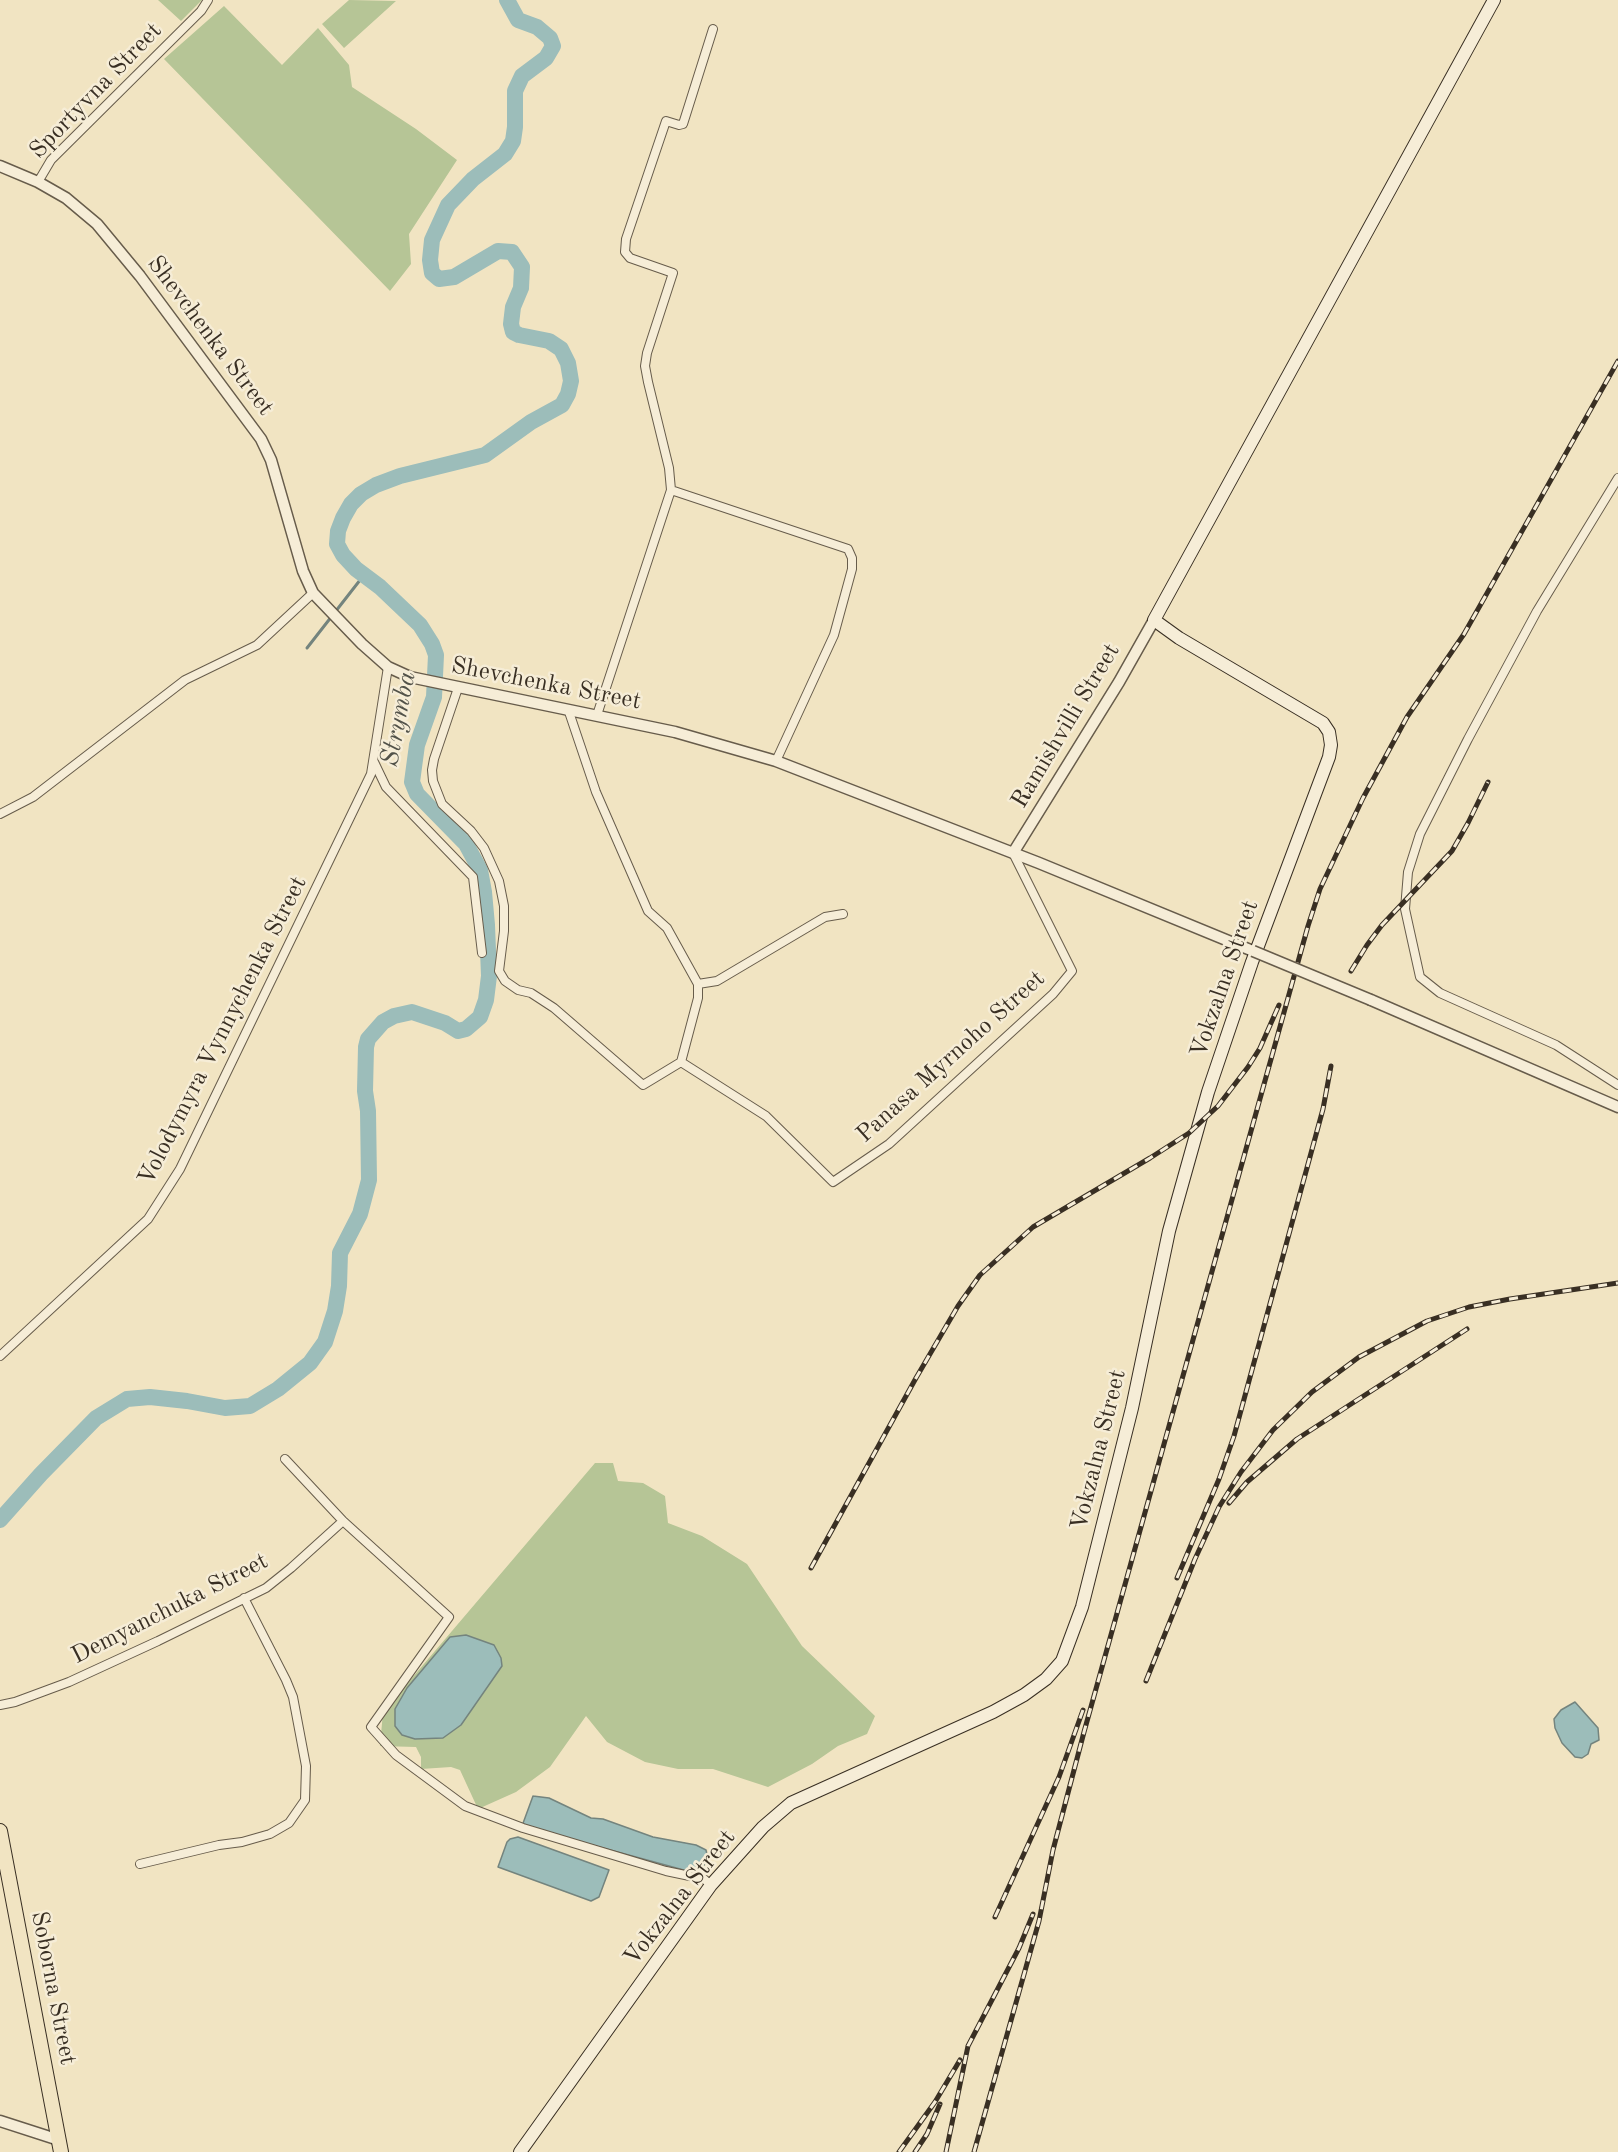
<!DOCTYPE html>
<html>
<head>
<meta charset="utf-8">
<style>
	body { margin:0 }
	canvas { display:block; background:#f1e4c2 }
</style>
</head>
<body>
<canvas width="1618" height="2152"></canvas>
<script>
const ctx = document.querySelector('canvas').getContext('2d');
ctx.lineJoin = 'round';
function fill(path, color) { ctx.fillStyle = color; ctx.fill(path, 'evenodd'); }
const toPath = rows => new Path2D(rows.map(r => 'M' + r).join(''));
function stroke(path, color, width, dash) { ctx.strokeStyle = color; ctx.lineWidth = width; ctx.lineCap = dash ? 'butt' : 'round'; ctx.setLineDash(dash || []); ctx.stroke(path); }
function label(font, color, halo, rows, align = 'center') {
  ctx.font = font + ' "Old Standard TT",serif'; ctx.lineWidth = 5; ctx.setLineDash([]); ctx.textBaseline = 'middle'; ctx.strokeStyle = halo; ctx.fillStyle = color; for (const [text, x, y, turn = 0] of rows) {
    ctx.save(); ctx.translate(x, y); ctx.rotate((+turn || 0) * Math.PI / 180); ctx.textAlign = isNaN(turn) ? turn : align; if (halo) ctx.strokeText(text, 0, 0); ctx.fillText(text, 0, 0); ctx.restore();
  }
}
const green = toPath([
	[158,0,202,0,181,21],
	[349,0,396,1,344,48,322,24],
	[224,6,282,65,318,28,349,65,352,87,416,129,457,160,409,234,411,264,390,291,164,59],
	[595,1463,613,1463,618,1481,643,1483,665,1496,668,1523,702,1536,747,1564,802,1646,875,1716,867,1734,838,1746,812,1764,768,1787,713,1769,678,1769,645,1762,607,1742,586,1716,550,1767,516,1792,478,1809,460,1770,451,1767,421,1769,421,1757,416,1747,380,1746,383,1712]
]);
const water = toPath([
	[466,1635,494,1645,501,1658,502,1666,461,1725,443,1738,415,1739,402,1735,395,1726,395,1709,407,1688,450,1637,466,1635],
	[1575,1702,1598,1728,1599,1740,1591,1744,1588,1754,1582,1758,1575,1757,1562,1743,1555,1728,1554,1719,1561,1710,1575,1702],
	[533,1796,549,1798,591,1818,603,1819,653,1837,696,1845,706,1850,708,1859,700,1871,691,1872,522,1826,533,1796],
	[518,1837,609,1870,599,1897,591,1901,498,1867,507,1842,510,1839,518,1837]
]);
const stream = toPath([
	[307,648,364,575]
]);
const river = toPath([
	[0,1520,41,1474,96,1418,127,1399,150,1397,187,1401,225,1408,250,1406,278,1389,310,1363,325,1342,335,1311,339,1286,340,1253,360,1214,369,1180,368,1111,365,1091,366,1047,368,1039,383,1022,394,1016,412,1012,445,1023,458,1031,466,1029,480,1017,486,1000,489,976,487,925,484,892,480,870,466,844,417,794,412,782,417,745,434,697,436,655,432,644,420,625,380,587,356,569,343,555,337,544,338,531,343,518,351,504,361,494,376,485,400,476,485,455,531,422,562,405,568,394,571,381,568,363,561,349,549,341,519,335,513,332,511,324,513,307,521,288,522,267,512,252,498,251,454,277,439,279,432,273,430,260,432,240,448,205,473,179,505,154,513,141,515,127,515,91,522,76,546,58,553,46,550,38,537,27,518,20,507,0]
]);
const minor = toPath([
	[38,182,51,160,201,11,208,0],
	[1618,478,1537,611,1468,739,1420,834,1408,872,1405,909,1420,977,1440,993,1556,1045,1618,1085],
	[671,490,669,468,648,382,645,366,647,353,673,273,630,258,625,252,626,239,666,121,679,125,683,124,713,29],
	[458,688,434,759,432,770,433,781,442,804,471,831,484,848,499,881,504,906,504,931,499,971,505,981,518,990,531,993,554,1008,643,1085,681,1062,698,998,698,984,667,928,648,911,596,792,568,709],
	[597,715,671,490,848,549,852,558,852,569,834,635,776,761],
	[374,762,386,787,473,877,482,953],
	[0,814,33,797,185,680,257,645,313,593],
	[698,984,717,981,825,917,843,914],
	[681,1062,766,1116,833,1182,889,1144,1053,994,1072,971,1013,853],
	[0,1356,148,1219,180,1169,371,774,388,667],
	[285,1459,343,1521,449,1617,371,1727,396,1755,465,1806,523,1828,666,1871,704,1879,711,1885],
	[0,1705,15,1702,69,1682,158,1641,266,1588,291,1568,343,1521],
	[140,1864,219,1845,242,1842,270,1834,289,1823,305,1800,306,1766,293,1697,286,1680,244,1598]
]);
const tertiary = toPath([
	[0,166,38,182,66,198,97,224,140,276,261,439,271,460,303,571,313,593,362,644,388,667,410,677,675,732,776,761,1039,863,1253,951],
	[1013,853,1119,682,1154,620],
	[1371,1000,1618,1107],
	[0,2121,59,2140]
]);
const secondary = toPath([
	[520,2152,711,1885,763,1827,791,1803,993,1712,1024,1695,1046,1679,1062,1661,1082,1607,1132,1408,1169,1231,1208,1092,1252,962,1329,757,1331,745,1329,732,1323,723,1179,638,1154,620,1494,0]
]);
const primary = toPath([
	[0,1831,61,2152]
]);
const rail = toPath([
	[1351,971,1367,945,1382,925,1452,851,1468,823,1488,782],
	[1229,1503,1247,1482,1297,1439,1467,1329],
	[811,1568,916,1378,958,1306,980,1275,1033,1227,1150,1158,1189,1133,1218,1106,1248,1067,1260,1048,1279,1005],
	[1177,1578,1219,1479,1234,1436,1323,1109,1331,1066],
	[1146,1681,1195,1559,1219,1507,1241,1472,1273,1430,1312,1392,1359,1357,1427,1321,1469,1307,1510,1299,1618,1283],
	[995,1917,1059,1777,1083,1710],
	[899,2152,935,2102,960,2060],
	[915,2152,927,2134,940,2104],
	[946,2152,968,2046,1019,1948,1033,1914],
	[974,2152,1039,1921,1053,1850,1084,1732,1308,926,1320,889,1363,798,1407,717,1464,634,1618,361]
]);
const tertiaryBridge = toPath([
	[1253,951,1371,1000]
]);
const streetNames = [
	["Sportyvna Street",96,91,-46],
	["Shevchenka Street",210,336,53],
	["Shevchenka Street",546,684,11],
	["Ramishvilli Street",1066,726,-59],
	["Vokzalna Street",1225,979,-71],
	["Volodymyra Vynnychenka Street",223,1031,-63],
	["Panasa Myrnoho Street",951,1057,-42],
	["Vokzalna Street",1099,1450,-76],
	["Demyanchuka Street",170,1609,-27],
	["Vokzalna Street",680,1898,-52],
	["Soborna Street",53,1988,79]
];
const waterNames = [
	["Strymba",399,719,-79]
];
fill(green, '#b6c596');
fill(water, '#9cbdba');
stroke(water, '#74847e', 1.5);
stroke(stream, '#74847e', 3);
stroke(river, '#9cbdba', 16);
stroke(minor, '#675c4b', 10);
stroke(tertiary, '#675c4b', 13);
stroke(secondary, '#392f23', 14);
stroke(primary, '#392f23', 16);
stroke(minor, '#f6edd7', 8);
stroke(tertiary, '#f6edd7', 10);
stroke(secondary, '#f6edd7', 12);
stroke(primary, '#f1e4c2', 14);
stroke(rail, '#392f23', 5);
stroke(rail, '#f6edd7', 3, [9]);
stroke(tertiaryBridge, '#675c4b', 13, []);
stroke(tertiaryBridge, '#f6edd7', 10);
label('24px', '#392f23', '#f6edd7', streetNames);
label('italic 26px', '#525249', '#f6edd7', waterNames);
</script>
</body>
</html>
